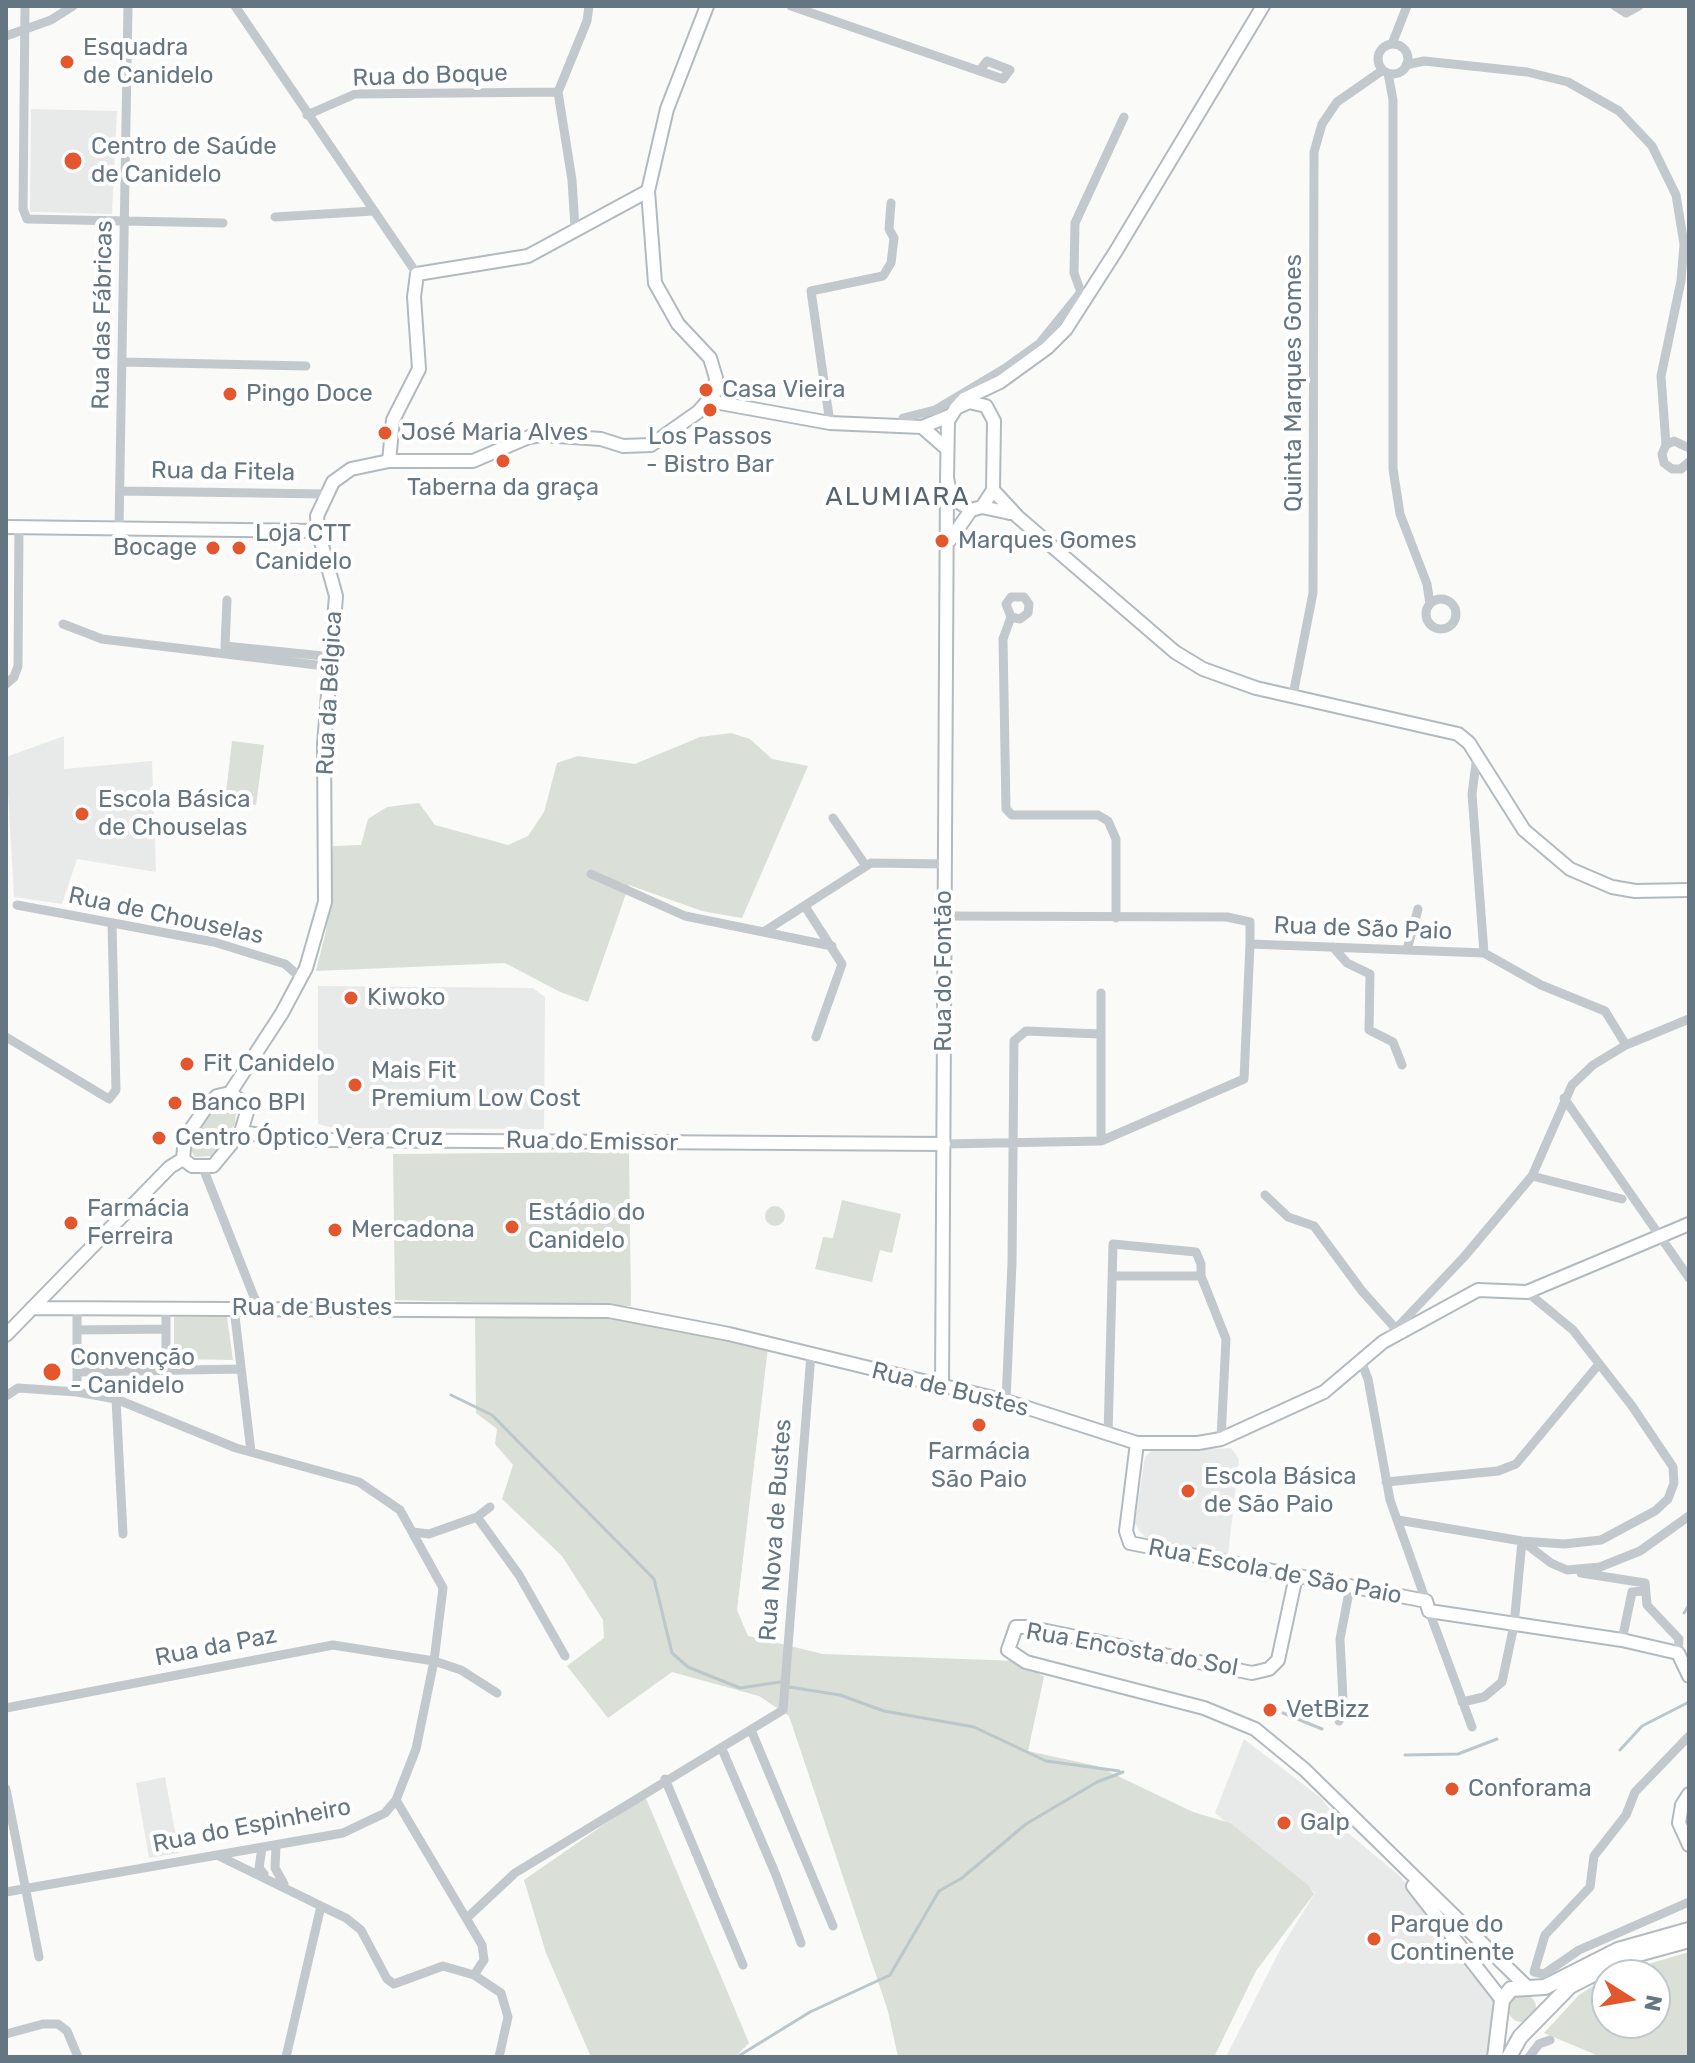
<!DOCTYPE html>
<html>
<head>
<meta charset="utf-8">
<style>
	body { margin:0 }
	#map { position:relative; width:1695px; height:2063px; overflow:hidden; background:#fafaf8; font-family:Rubik,sans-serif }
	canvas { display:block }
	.frame { position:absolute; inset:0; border:8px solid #657683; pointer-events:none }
	.north { position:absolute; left:1591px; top:1959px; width:80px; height:80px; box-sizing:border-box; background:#fff; border:2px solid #c1c8cd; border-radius:50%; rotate:101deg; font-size:22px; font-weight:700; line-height:32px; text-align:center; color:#657683 }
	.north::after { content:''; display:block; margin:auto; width:28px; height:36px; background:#e4572e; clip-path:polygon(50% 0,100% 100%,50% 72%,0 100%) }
</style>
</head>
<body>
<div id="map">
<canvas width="1695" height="2063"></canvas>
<div class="frame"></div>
<div class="north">N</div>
</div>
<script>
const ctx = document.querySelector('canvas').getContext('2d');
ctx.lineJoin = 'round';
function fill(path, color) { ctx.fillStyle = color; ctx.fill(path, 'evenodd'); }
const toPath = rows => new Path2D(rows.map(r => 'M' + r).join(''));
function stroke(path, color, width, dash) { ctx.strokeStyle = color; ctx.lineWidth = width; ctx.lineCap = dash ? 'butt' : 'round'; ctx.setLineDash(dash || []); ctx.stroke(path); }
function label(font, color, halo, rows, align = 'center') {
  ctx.font = font + ' Rubik,sans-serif'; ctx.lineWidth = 8; ctx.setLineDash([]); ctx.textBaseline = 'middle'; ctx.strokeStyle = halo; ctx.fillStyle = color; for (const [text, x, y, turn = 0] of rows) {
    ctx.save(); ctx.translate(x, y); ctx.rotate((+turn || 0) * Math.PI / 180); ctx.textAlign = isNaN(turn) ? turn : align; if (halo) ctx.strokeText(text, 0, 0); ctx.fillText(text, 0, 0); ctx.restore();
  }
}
const built = toPath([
	[31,109,117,111,112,214,30,212],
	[64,736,64,769,152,761,156,872,77,859,62,904,14,897,6,757],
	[318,986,533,988,545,997,544,1129,333,1128,318,1124],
	[1231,1448,1239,1459,1228,1555,1145,1537,1139,1531,1135,1523,1145,1457,1151,1451],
	[1244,1739,1321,1798,1348,1833,1400,1876,1498,2000,1492,2057,1226,2057,1282,1946,1315,1893,1215,1813],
	[165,1777,179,1853,149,1858,136,1783]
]);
const green = toPath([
	[731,733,750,739,772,759,808,766,742,918,702,911,629,885,588,1002,560,992,505,963,316,971,326,931,333,846,361,845,368,819,387,807,419,803,435,825,508,845,528,836,544,812,557,763,578,756,635,764,700,737],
	[232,741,264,745,256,805,225,801],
	[229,1105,236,1113,235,1124,212,1156,195,1157,190,1149,191,1139,216,1107],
	[629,1152,631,1306,395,1300,393,1154],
	[842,1200,901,1214,892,1253,880,1250,872,1282,815,1269,823,1237,833,1238],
	'765 1216a10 10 0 1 1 20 0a10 10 0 1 1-20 0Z',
	[631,1313,768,1347,737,1610,748,1636,823,1654,1019,1661,1044,1677,1028,1751,1097,1766,1193,1812,1230,1823,1308,1885,1314,1894,1256,1971,1214,2057,898,2057,888,2011,789,1716,759,1696,672,1672,608,1718,567,1666,604,1638,603,1620,562,1556,502,1499,513,1465,495,1444,497,1429,476,1413,475,1316],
	[174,1317,227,1317,233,1360,174,1359],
	[645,1796,749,2043,735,2057,591,2057,546,1953,524,1880],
	[1689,1952,1688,2057,1601,2057,1544,2033,1579,1995,1607,1977,1607,2023,1655,2023,1655,1975,1611,1975],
	'1508 2008a14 14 0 1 1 28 0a14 14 0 1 1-28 0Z'
]);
const stream = toPath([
	[451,1395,492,1415,654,1579,672,1653,688,1667,740,1688,780,1682],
	[1684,1613,1689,1605],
	[789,1687,840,1695,884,1711,974,1727,1046,1761,1119,1771],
	[1283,1713,1322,1729],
	[1620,1750,1642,1726,1689,1702],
	[1405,1755,1458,1754,1497,1739],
	[737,2057,810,2012,890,1975,939,1891,962,1878,1026,1824,1097,1782,1123,1772]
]);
const street = toPath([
	[25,6,23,209,27,219,223,223],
	[235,6,417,274],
	[791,6,1003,79,1010,70,987,61,980,70],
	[1615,6,1626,13,1639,6],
	[6,36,51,20,73,6],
	[1392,44,1407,6],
	'1378 59a15 15 0 1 1 30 0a15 15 0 1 1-30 0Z',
	[1406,65,1424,61,1443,63,1527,72,1568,82,1619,111,1652,146,1676,195,1684,244,1681,281,1661,376,1666,445],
	[1388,73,1393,100,1393,469,1400,514,1427,584,1430,604],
	[307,115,355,94,558,92],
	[275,217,373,211],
	[575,228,572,180,558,92,587,21,589,6],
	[1082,295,1074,273,1075,223,1124,117],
	[123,362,306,366],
	[903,418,935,410,1007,367,1039,344,1081,292],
	[830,423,811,291,883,276,891,263,894,238,889,229,891,203],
	[1689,448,1674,441,1666,445,1662,454,1664,463,1672,469,1681,469,1689,462],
	[120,491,325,494],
	[119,528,128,6],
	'1426 614a15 15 0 1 1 30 0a15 15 0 1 1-30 0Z',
	[227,600,225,646,333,657],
	[1011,617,1020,619,1028,613,1029,604,1024,597,1011,597,1006,604,1011,617,1003,639,1006,809,1012,815,1098,815,1108,821,1116,839,1116,918],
	[63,624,102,639,333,667],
	[6,684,14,677,18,666,19,527],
	[1293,695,1313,593,1314,152,1322,124,1337,102,1383,70],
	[1477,756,1472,794,1484,953],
	[833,818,866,866],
	[591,874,685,916,832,946],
	[17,905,214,942,285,964,301,978],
	[806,908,842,964,816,1037],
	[765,931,871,863,945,864],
	[1250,944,1484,953,1541,985,1605,1011,1626,1045],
	[1333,947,1347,963,1370,974,1369,1030,1393,1042,1402,1065],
	[1407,950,1418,909],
	[1101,993,1101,1141],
	[6,1037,109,1099,116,1090,112,923],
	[1564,1098,1689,1278],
	[944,1144,1101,1141,1244,1079,1250,944,1250,922,1227,917,945,916],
	[203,1168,258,1307],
	[1532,1176,1622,1199],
	[1265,1195,1288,1217,1314,1226,1362,1291,1396,1329],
	[1201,1276,1226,1339,1221,1439],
	[234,1308,251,1452],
	[166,1309,166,1370],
	[77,1330,166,1329],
	[1390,1335,1464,1257,1532,1176,1572,1085,1593,1065,1626,1045,1689,1019],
	[1361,1361,1368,1379,1390,1500,1426,1601],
	[77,1372,241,1369],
	[77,1392,77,1309],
	[6,1396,18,1388,77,1392,116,1399,236,1448,359,1482,400,1510,443,1588,434,1661,416,1749,396,1800,385,1813,343,1833,6,1892],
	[116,1399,123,1534],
	[1006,1401,1012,1263,1014,1041,1026,1031,1100,1034],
	[1108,1436,1113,1244,1196,1252,1201,1264,1201,1276,1112,1276],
	[1386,1482,1498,1471,1516,1464,1599,1364],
	[477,1517,519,1575,565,1656],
	[1398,1520,1522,1541,1564,1544,1601,1540,1655,1511,1668,1499,1674,1483,1673,1467,1632,1406,1573,1330,1527,1292],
	[413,1532,429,1534,477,1517,490,1507],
	[1522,1541,1551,1563,1567,1570,1600,1567,1640,1551,1689,1516],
	[1581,1573,1645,1583,1647,1605,1679,1639,1678,1653],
	[1429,1611,1472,1727],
	[1622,1640,1632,1592,1643,1591],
	[1462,1702,1484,1697,1502,1682,1514,1625,1522,1541],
	[6,1708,333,1645,434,1661,461,1670,497,1693],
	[1339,1721,1343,1700,1340,1639,1350,1587],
	[751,1730,833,1926],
	[1689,1736,1635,1792,1626,1815,1594,1856,1590,1887,1545,1935,1534,1972,1544,1974,1579,1950,1689,1902],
	[722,1749,776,1875,801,1943],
	[665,1779,743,1965],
	[6,1789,39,1957],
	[396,1800,482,1945,484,1960,474,1975],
	[276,1846,275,1868,284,1884],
	[262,1848,259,1868,264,1874],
	[219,1856,321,1906,286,2057],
	[321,1906,346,1918,361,1930,387,1979,394,1984,443,1966,474,1975,501,1993,508,2017,499,2057],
	[468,1917,515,1873,783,1710,811,1354],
	[6,2034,43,2024,58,2024,67,2031,78,2057],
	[1529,2057,1539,2044,1550,2040]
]);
const secondary = toPath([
	[709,401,830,423,922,427,949,416],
	[956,408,964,399,1000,382,1047,348,1066,329,1116,251,1263,6],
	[922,427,947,449],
	[389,461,393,420,419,369,414,297,417,274,528,256,648,191],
	[993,490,1018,517,1175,652,1203,669,1256,688,1458,734,1469,743,1524,830,1570,869,1612,887,1635,891,1689,890],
	[982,507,993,490,994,421,986,406,969,402,956,408,948,421,947,478,951,497,971,510,982,507,1010,513],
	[6,527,318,531],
	[950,540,971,510],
	[230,1093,282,1013,306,968,325,902,324,744,336,596,318,531,317,516,333,482,351,469,389,461,473,461,529,437,543,435,601,439,623,446,651,445,698,412,714,394,716,378,710,358,678,324,655,283,648,191,667,109,707,6],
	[230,1093,240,1100,247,1112,241,1132,213,1166,192,1166,183,1159,185,1138,207,1106,217,1096,230,1093],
	[241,1132,286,1139,323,1140,944,1144],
	[32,1308,609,1311,729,1334,1006,1401,1137,1443,1198,1443,1221,1439,1324,1392,1383,1342,1478,1290,1527,1292,1689,1224],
	[6,1335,170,1167,183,1159],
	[942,1386,947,478],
	[1137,1443,1126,1531,1130,1543,1426,1601,1429,1611,1622,1640,1678,1653,1689,1676],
	[1296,1576,1278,1660,1269,1669,1252,1673,1027,1627,1016,1627,1008,1650,1026,1662,1204,1708,1255,1729,1305,1770,1526,1986],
	[1689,1794,1682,1805,1679,1823,1689,1845],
	[1413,1886,1502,2000]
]);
const primary = toPath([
	[1495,2057,1502,2000,1511,1989,1545,1987,1618,1950,1689,1930],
	[1509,2057,1520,2037,1570,1986,1627,1957,1689,1940]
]);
const markers = [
	[67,62,8,"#e4572e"],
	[73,161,10,"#e4572e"],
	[706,390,8,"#e4572e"],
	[230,394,8,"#e4572e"],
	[710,410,8,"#e4572e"],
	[385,433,8,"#e4572e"],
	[503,461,8,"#e4572e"],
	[942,541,8,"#e4572e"],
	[213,548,8,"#e4572e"],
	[239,548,8,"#e4572e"],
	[82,814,8,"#e4572e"],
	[351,998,8,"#e4572e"],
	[187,1064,8,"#e4572e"],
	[355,1085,8,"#e4572e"],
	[175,1103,8,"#e4572e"],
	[159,1138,8,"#e4572e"],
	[71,1223,8,"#e4572e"],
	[512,1227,8,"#e4572e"],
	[335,1230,8,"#e4572e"],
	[52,1372,10,"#e4572e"],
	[979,1425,8,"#e4572e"],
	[1188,1491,8,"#e4572e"],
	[1270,1710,8,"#e4572e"],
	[1452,1789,8,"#e4572e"],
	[1284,1823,8,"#e4572e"],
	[1374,1939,8,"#e4572e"]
];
const poiNames = [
	["Esquadra",83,48],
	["de Canidelo",83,76],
	["Centro de Saúde",91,147],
	["de Canidelo",91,175],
	["Casa Vieira",722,390],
	["Pingo Doce",246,394],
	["José Maria Alves",401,433],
	["Los Passos",710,437,"center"],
	["- Bistro Bar",710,465,"center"],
	["Taberna da graça",503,488,"center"],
	["Loja CTT",255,534],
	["Canidelo",255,562],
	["Marques Gomes",958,541],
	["Bocage",197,548,"right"],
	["Escola Básica",98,800],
	["de Chouselas",98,828],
	["Kiwoko",367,998],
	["Fit Canidelo",203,1064],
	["Mais Fit",371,1071],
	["Premium Low Cost",371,1099],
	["Banco BPI",191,1103],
	["Centro Óptico Vera Cruz",175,1138],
	["Farmácia",87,1209],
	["Ferreira",87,1237],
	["Estádio do",528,1213],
	["Canidelo",528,1241],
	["Mercadona",351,1230],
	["Convenção",70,1358],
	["- Canidelo",70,1386],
	["Farmácia",979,1452,"center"],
	["São Paio",979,1480,"center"],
	["Escola Básica",1204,1477],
	["de São Paio",1204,1505],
	["VetBizz",1286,1710],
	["Conforama",1468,1789],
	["Galp",1300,1823],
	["Parque do",1390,1925],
	["Continente",1390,1953]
];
const streetNames = [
	["Rua do Boque",430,76,-2],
	["Rua das Fábricas",103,315,-89],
	["Quinta Marques Gomes",1294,383,-90],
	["Rua da Fitela",223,472,1],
	["Rua da Bélgica",330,693,-87],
	["Rua de Chouselas",166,916,12],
	["Rua de São Paio",1363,929,2],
	["Rua do Fontão",944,971,-90],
	["Rua do Emissor",592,1142,1],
	["Rua de Bustes",312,1308],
	["Rua de Bustes",950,1390,14],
	["Rua Nova de Bustes",776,1530,-86],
	["Rua Escola de São Paio",1275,1572,11],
	["Rua da Paz",216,1647,-11],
	["Rua Encosta do Sol",1132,1650,10],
	["Rua do Espinheiro",252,1826,-11]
];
const neighbourhoodNames = [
	["ALUMIARA",898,497]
];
fill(built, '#e8e9e9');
fill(green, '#dadfd7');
stroke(stream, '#bbc7cb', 3);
stroke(secondary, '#b3babf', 16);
stroke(primary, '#b5babe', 18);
stroke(street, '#c3c8cc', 9);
stroke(secondary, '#fff', 12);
stroke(primary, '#fff', 14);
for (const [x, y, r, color] of markers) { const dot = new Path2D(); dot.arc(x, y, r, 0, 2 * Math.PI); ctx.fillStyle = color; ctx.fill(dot); stroke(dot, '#fff', 3); }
label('24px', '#657683', '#fff', poiNames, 'left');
label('24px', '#657683', '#fff', streetNames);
ctx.letterSpacing = '2px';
label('26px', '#57646e', '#fff', neighbourhoodNames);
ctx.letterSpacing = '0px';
</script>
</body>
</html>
